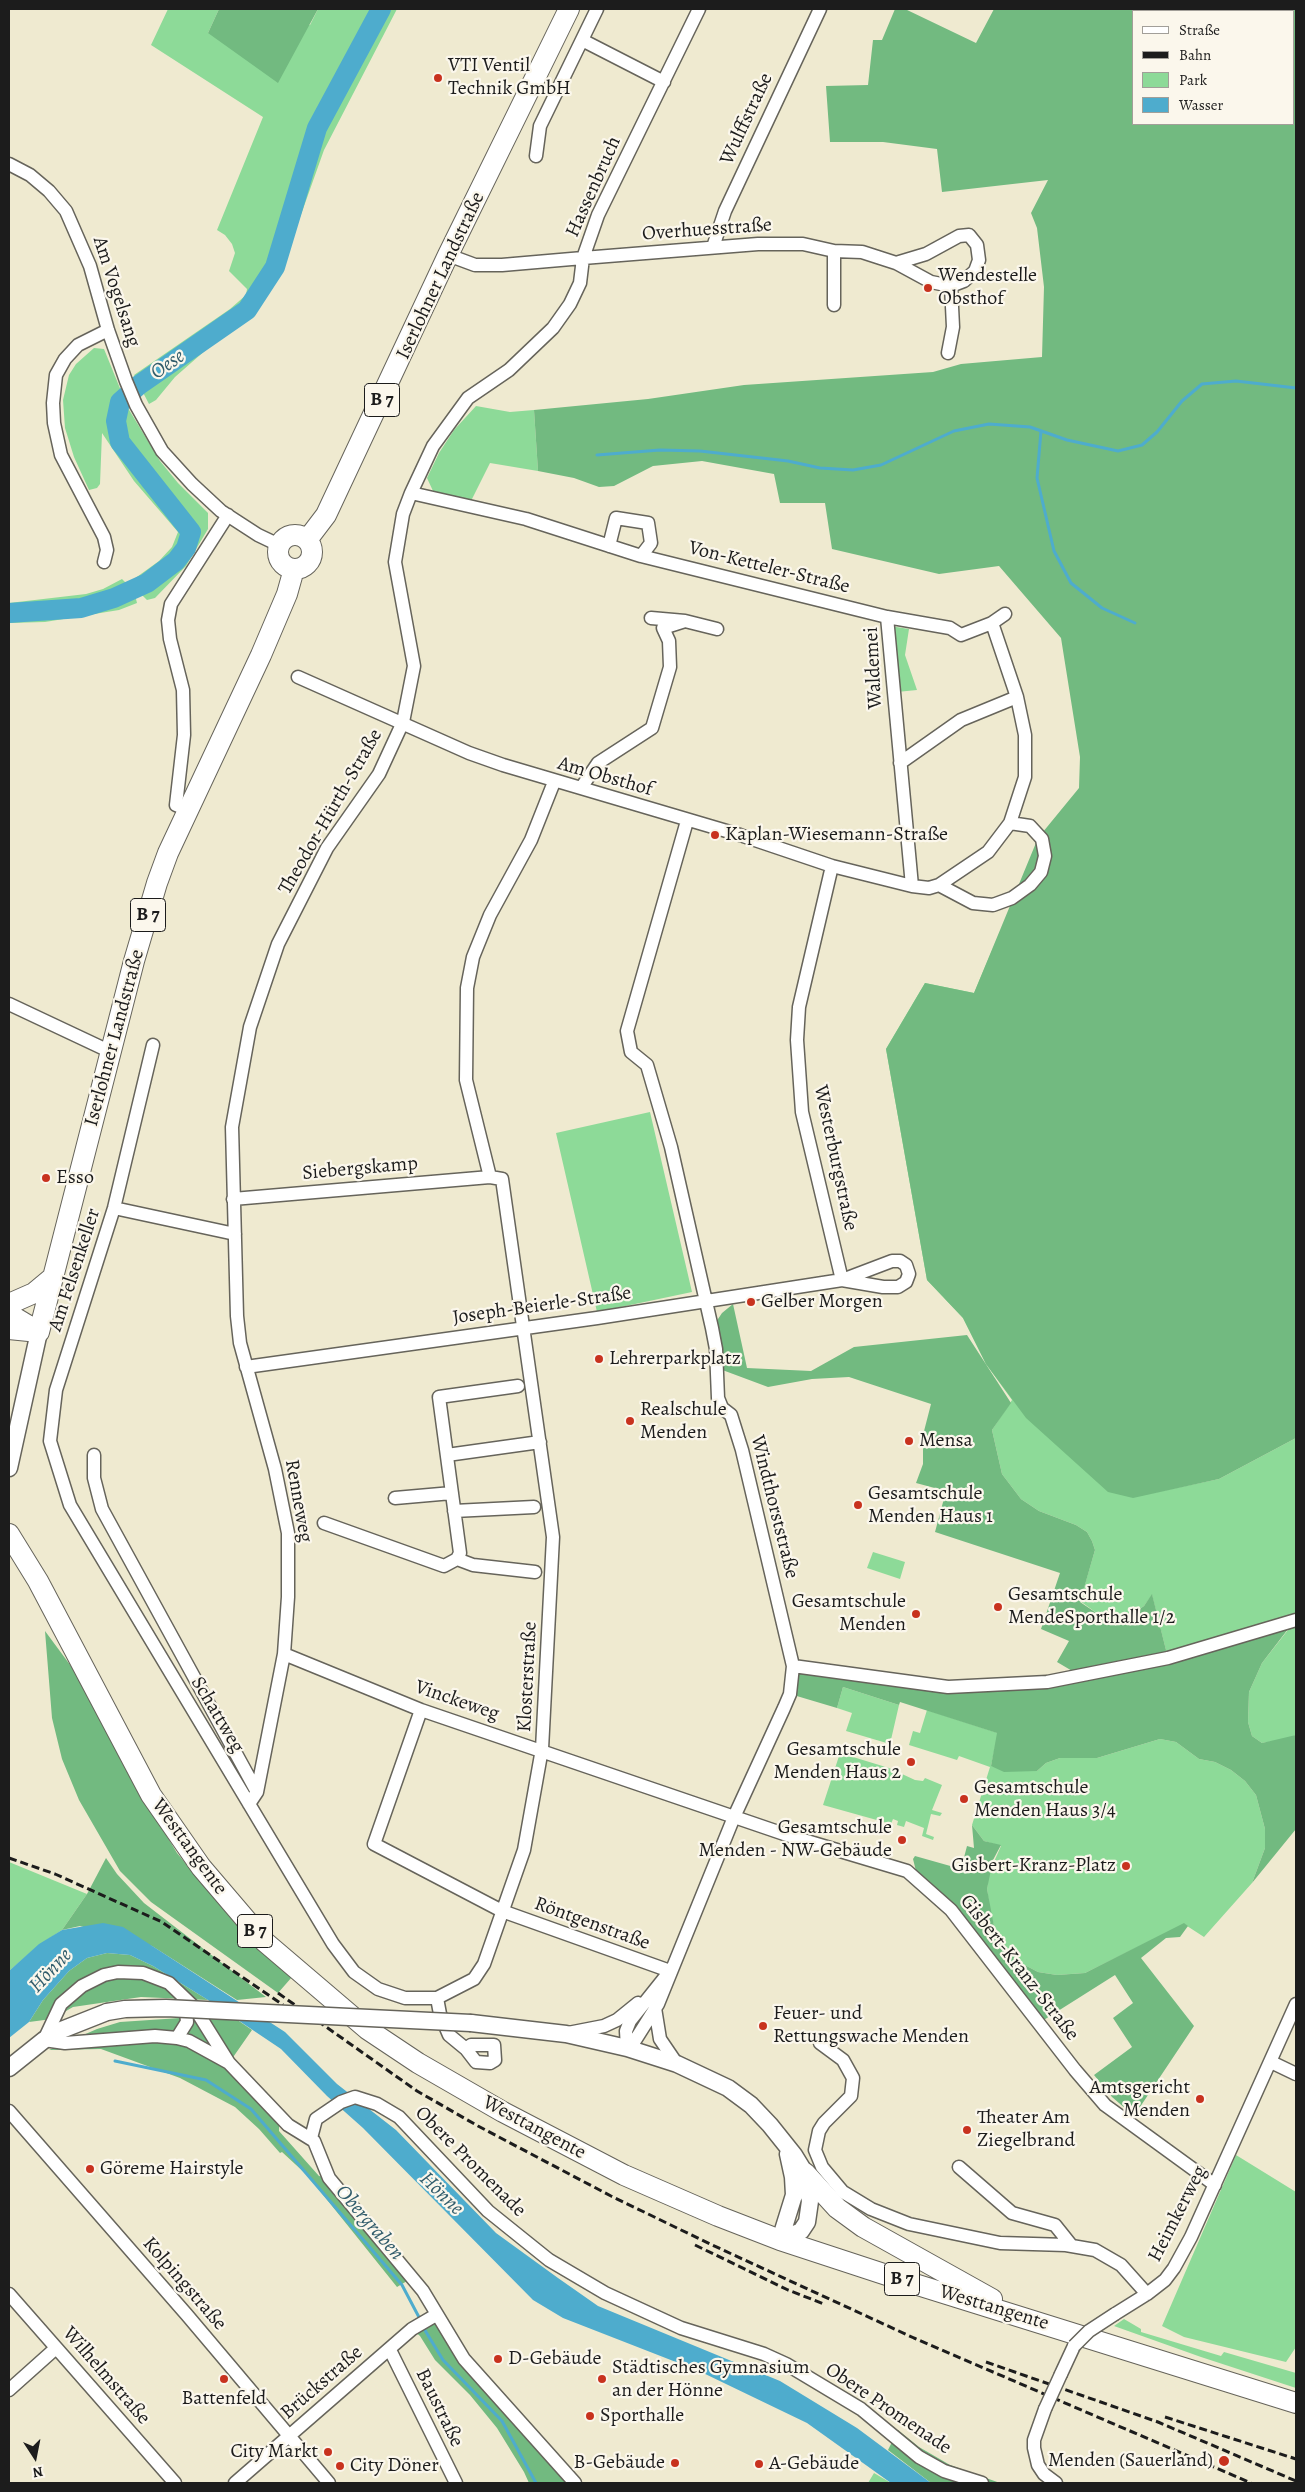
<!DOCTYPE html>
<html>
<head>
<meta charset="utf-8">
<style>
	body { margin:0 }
	#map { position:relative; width:1305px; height:2492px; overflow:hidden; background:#efead0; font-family:Alegreya,serif }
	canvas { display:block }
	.frame { position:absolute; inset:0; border:10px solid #1c1c1c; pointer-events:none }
	.legend { position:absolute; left:1132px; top:10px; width:162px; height:115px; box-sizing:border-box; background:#fbf7ec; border:1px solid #a29f99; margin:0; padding:6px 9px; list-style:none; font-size:15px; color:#1c1c1c }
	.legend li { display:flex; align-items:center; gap:10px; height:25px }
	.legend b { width:25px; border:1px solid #a29f99 }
	.north { position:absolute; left:10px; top:2432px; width:50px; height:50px; -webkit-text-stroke:4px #fbf7ec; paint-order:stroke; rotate:169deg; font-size:14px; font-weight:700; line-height:20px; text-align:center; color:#1c1c1c }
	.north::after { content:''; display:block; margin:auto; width:18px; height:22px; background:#1c1c1c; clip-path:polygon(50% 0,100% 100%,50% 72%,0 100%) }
</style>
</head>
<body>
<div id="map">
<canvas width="1305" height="2492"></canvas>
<div class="frame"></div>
<ul class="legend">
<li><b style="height:6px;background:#fff"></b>Straße</li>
<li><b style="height:6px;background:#1c1c1c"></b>Bahn</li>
<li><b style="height:14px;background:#8dda98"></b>Park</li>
<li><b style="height:14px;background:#4eaccd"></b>Wasser</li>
</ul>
<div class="north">N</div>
</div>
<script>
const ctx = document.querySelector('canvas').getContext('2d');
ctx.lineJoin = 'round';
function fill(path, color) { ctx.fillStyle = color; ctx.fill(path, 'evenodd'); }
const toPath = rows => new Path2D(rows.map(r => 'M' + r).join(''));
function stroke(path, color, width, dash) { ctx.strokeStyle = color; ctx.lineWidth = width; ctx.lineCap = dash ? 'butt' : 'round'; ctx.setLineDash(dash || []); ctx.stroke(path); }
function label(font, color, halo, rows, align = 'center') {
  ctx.font = font + ' Alegreya,serif'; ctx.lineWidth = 4.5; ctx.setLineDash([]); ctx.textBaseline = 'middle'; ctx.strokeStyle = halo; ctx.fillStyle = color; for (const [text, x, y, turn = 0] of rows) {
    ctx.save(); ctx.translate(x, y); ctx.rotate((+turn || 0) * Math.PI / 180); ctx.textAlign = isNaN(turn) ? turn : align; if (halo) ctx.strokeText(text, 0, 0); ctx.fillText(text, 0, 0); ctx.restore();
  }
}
const green = toPath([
	[168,9,219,9,208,33,310,25,318,9,397,9,324,150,282,268,271,289,258,309,216,341,175,377,156,400,149,404,134,375,230,309,246,295,247,289,229,271,235,253,232,244,225,235,217,230,263,117,151,45],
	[94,348,104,349,128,408,160,461,178,483,208,513,208,529,186,566,155,598,147,600,141,594,134,579,159,561,172,547,178,532,134,481,102,433,100,484,97,488,89,490,74,457,65,428,63,400,69,375,76,364],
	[476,406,510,412,534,410,538,471,490,463,471,501,433,491,427,478,439,453,454,430],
	[122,579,127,584,104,596,69,603,9,608,9,603,86,594,103,589],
	[135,595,137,603,119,610,45,622,9,623,9,620,86,613],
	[890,626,909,629,905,655,917,690,897,692],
	[999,934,1133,1497,1219,1479,1296,1438,1296,1735,1287,1739,1262,1743,1252,1736,1248,1722,1249,1692,1262,1663,1295,1621,1168,1658,1152,1595,1144,1606,1134,1613,1116,1616,1098,1614,1080,1601,1095,1550,1092,1541,1087,1532,1076,1525,1039,1511,1021,1499,1002,1474,992,1430,1012,1400,986,1364,963,1318,927,1280,886,1049,925,983,974,993],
	[650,1112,692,1292,597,1312,556,1133],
	[873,1552,905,1562,900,1579,867,1568],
	[843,1687,899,1705,890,1744,846,1731,852,1713,837,1708],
	[927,1710,998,1733,991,1766,1037,1771,1046,1763,1060,1758,1097,1758,1160,1739,1176,1742,1199,1759,1215,1762,1231,1770,1245,1781,1256,1795,1265,1829,1265,1848,1252,1883,1204,1937,1184,1924,1085,1973,1057,1975,1038,1972,1021,1963,1009,1952,994,1926,990,1911,987,1889,989,1873,1001,1846,984,1841,972,1825,990,1767,959,1756,957,1760,909,1745,913,1731,920,1733],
	[840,1753,889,1768,915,1780,923,1781,925,1778,942,1785,932,1810,942,1813,940,1816,931,1814,926,1834,934,1837,933,1840,922,1836,924,1828,906,1821,904,1827,897,1825,898,1821,893,1819,891,1824,823,1805],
	[9,1862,87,1894,62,1930,38,1946,9,1971],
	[1236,2155,1296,2192,1296,2347,1286,2362,1184,2337,1162,2326],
	[1124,2319,1141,2329,1141,2332,1221,2356,1224,2352,1296,2373,1296,2388,1201,2357,1114,2326],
	[874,2473,891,2483,868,2483]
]);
const forest = toPath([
	[219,9,318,9,278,83,208,33],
	[895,9,905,9,976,43,994,9,1296,9,1296,1438,1219,1479,1133,1498,1108,1492,1026,1418,986,1364,963,1318,927,1280,886,1049,925,983,974,993,1038,838,1079,788,1080,757,1061,638,999,566,939,574,832,549,825,503,780,503,774,474,702,461,653,466,614,486,599,487,574,478,538,471,534,410,648,399,744,385,933,372,961,364,1042,357,1044,287,1037,228,1031,213,1048,180,942,192,937,149,883,142,830,142,826,86,868,85,873,40,882,40],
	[1134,11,1294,11,1294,124,1134,124],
	[733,1304,747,1368,811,1371,854,1347,967,1335,1011,1403,992,1430,1002,1474,1021,1499,1039,1511,1076,1525,1087,1532,1092,1541,1095,1550,1080,1602,1098,1614,1116,1616,1134,1613,1144,1606,1152,1594,1168,1658,1295,1620,1262,1663,1249,1692,1248,1722,1252,1736,1262,1743,1296,1735,1296,1829,1252,1883,1265,1848,1265,1829,1256,1795,1245,1781,1231,1770,1215,1762,1199,1759,1176,1742,1160,1739,1097,1758,1060,1758,1046,1763,1037,1771,1004,1772,991,1766,997,1733,900,1702,899,1705,843,1687,837,1708,790,1694,793,1666,948,1687,1079,1675,1057,1662,1069,1641,1041,1629,1060,1573,935,1532,946,1491,916,1483,923,1464,923,1435,931,1404,849,1377,812,1379,768,1387,717,1368,712,1328,722,1313],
	[45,1631,82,1681,144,1798,177,1853,225,1911,292,1977,278,1993,151,1902,120,1871,79,1800,62,1759,52,1718],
	[972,1825,984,1841,1001,1845,993,1860,987,1889,994,1926,1009,1952,1021,1963,1038,1972,1057,1975,1085,1973,1184,1923,1188,1926,1180,1937,1166,1938,1141,1958,1194,2026,1134,2116,1112,2097,1094,2075,1132,2047,1113,2018,1133,2003,1115,1975,1039,2023,918,1879,913,1859,915,1856,961,1869,967,1846,974,1848],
	[106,1858,117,1874,144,1903,266,1997,237,2000,152,1946,80,1926,62,1930,87,1894],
	[107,1953,130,1955,153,1966,208,2000,141,1997,73,2007,52,2019,29,2022,43,2000,69,1971,87,1958],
	[180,2018,236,2019,252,2030,229,2063,279,2116,279,2131,319,2176,328,2178,412,2278,397,2287,308,2176,282,2152,280,2153,259,2129,235,2107,180,2078,101,2049,49,2050,97,2029,120,2022],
	[436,2315,569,2477,565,2483,529,2483,524,2472,497,2428,470,2395,435,2360,420,2336,412,2329],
	[898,2430,919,2447,950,2465,1000,2483,931,2483,888,2450]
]);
const water = toPath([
	[103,1923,123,1927,285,2032,337,2084,396,2130,496,2233,558,2278,598,2306,780,2381,857,2428,931,2483,891,2483,807,2423,699,2371,563,2318,533,2300,363,2128,327,2096,281,2049,208,2000,153,1966,130,1955,107,1953,87,1958,69,1971,43,2000,29,2022,9,2038,9,1971,39,1944,62,1930]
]);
const stream = toPath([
	[1041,431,1037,478,1054,551,1071,583,1102,608,1135,623],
	[597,455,660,450,700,451,788,461,820,468,853,470,881,465,954,431,989,424,1030,427,1067,440,1118,451,1142,445,1157,432,1182,401,1202,384,1236,381,1296,388],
	[115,2061,206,2080,251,2109,402,2285,421,2321],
	[423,2327,443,2360,502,2421,536,2483]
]);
const river = toPath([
	[9,613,81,608,114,598,147,583,176,561,186,548,191,532,120,442,116,421,120,402,139,385,247,310,275,267,317,128,381,9]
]);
const minor = toPath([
	[582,40,664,82],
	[536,156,540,126,597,9],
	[9,164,30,175,49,191,66,211,90,266,108,330,126,381,136,405,162,451,192,484,221,511,258,535,279,545],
	[713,247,725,211,820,9],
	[834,251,834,305],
	[448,255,475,265,502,265,583,258,598,215,699,9],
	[948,353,953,327,951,286],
	[411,493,526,519,641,556,887,617],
	[609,546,616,518,648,523,651,543,641,556],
	[104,562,107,550,104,537,61,455,54,423,53,403,56,375,65,359,78,345,108,330],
	[887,617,950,628,961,635,992,623,1017,697,1025,735,1025,777,1010,823,988,852,939,885,929,888,912,886,887,617],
	[651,618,685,621,717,629],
	[992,623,1005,614],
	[298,677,469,753,503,765,740,835,832,866,912,886],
	[900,763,961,720,1017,697],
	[581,788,598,763,652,728,670,667,669,641,663,628,685,621],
	[188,810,176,805,184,735,183,690,170,639,168,620,171,604,228,515],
	[832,866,799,1007,797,1040,802,1112,842,1280],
	[939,885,973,903,993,905,1012,898,1030,885,1041,872,1045,856,1042,839,1030,826,1010,823],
	[9,1004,111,1052],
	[153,1045,114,1208,56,1390,50,1441,70,1505,333,1944,354,1972,378,1989,405,1998,437,1998,474,1979,484,1964,524,1850,542,1749,553,1537,502,1179,490,1177,466,1080,467,988,473,957,490,915,531,840,554,782],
	[233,1199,490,1177],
	[114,1208,235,1234],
	[246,1367,597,1318,842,1280,892,1261,900,1261,906,1265,909,1274,906,1282,898,1287,883,1287,842,1280],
	[94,1455,94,1478,102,1509,257,1792],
	[447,1455,540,1442],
	[395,1498,452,1493],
	[454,1511,534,1507],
	[324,1523,444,1566,457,1559,473,1565,535,1572],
	[457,1559,460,1553,439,1397,518,1386],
	[284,1654,421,1710,790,1836,907,1871,951,1910,1075,2070,1105,2105,1215,2185],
	[793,1666,948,1687,1047,1682,1168,1658,1296,1620],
	[421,1710,374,1844,502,1911,670,1971],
	[249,1804,257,1792,284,1654,288,1597,288,1533,275,1469,240,1343,237,1316,232,1127,250,1027,278,944,327,848,379,774,403,722,414,666,395,562,403,514,411,493,433,446,468,398,509,370,553,328,570,304,580,283,583,258,758,244,803,244,834,251,862,252,896,263,931,282,951,286,964,281,975,271,979,260,977,245,969,235,959,236,926,254,896,263],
	[670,1971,630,2021,626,2031,627,2048,634,2042,658,2004,734,1817,784,1708,790,1694,793,1666,742,1450,731,1415,722,1408,718,1398,716,1349,712,1328,671,1147,647,1065,631,1052,627,1031,687,821],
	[437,1998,440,2014,449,2035,466,2049,476,2062,490,2063,495,2060,494,2045,471,2045,466,2049],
	[655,2008,660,2039,677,2064],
	[568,2033,604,2026,617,2020,638,2003],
	[177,2038,187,2022,185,2000],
	[820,2043,843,2060,853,2078,851,2096,824,2123,819,2131,815,2150,822,2167,843,2192,871,2209,909,2224,1000,2243,1066,2245,1095,2250,1121,2265,1147,2294],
	[1271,2062,1296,2074],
	[229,2063,194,2007,169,1983,143,1973,118,1972,104,1975,82,1986,61,2004,44,2040,65,2043,155,2036,177,2038,189,2041,229,2063,288,2125,314,2141,329,2178,423,2291,464,2359,575,2483],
	[9,2111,187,2315,329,2483],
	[311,2138,316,2119,341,2102,355,2097,377,2104,399,2117,488,2211,549,2260,605,2293,681,2328,764,2354,786,2364,861,2409,919,2457,944,2471,982,2483],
	[959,2167,1012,2213,1055,2225,1071,2245],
	[9,2294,175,2483],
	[1115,2314,1147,2294,1165,2280,1174,2268,1191,2237,1296,2004],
	[390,2350,456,2483],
	[1061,2374,1074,2346],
	[9,2390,56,2348],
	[1045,2409,1034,2440,1034,2448,1038,2465,1044,2474,1056,2483],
	[235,2483,412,2329,436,2315]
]);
const tertiary = toPath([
	[9,1468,39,1332],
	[471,2023,566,2034,627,2048,677,2064,728,2088,751,2105,770,2125,794,2155,805,2173,810,2201,807,2222,801,2231,780,2240],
	[9,2068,44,2040,59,2031,107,2012],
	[780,2240,794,2195,793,2177,788,2154]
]);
const primary = toPath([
	'278 552a17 17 0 1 1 34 0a17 17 0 1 1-34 0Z',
	[307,540,326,515,448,255,569,9],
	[9,1304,34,1293,52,1278],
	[9,1314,39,1332],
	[9,1329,39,1332],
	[39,1332,134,961,157,883,168,853,261,655,287,594,294,569],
	[9,1534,38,1581,151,1795,201,1867,265,1942,367,2029,418,2063,503,2112,624,2175,718,2216,780,2240,905,2281,1296,2403],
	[805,2173,837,2208,863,2227,992,2299]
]);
const rail = toPath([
	[9,1858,55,1874,162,1922,283,2005],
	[278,1993,417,2091,478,2126,611,2196,710,2244,914,2338,1251,2483],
	[695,2245,788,2290,824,2304],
	[986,2362,1158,2422,1296,2481],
	[1165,2417,1296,2459]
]);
const minorBridge = toPath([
	[1074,2346,1089,2331,1115,2314],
	[1045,2409,1061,2374]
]);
const tertiaryBridge = toPath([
	[107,2012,125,2009,166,2008,471,2023]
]);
const markers = [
	[438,78,5,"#c8321e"],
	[928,288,5,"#c8321e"],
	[715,835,5,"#c8321e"],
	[46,1178,5,"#c8321e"],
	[751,1302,5,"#c8321e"],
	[599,1359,5,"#c8321e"],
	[630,1421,5,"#c8321e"],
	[909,1441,5,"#c8321e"],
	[858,1505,5,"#c8321e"],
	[998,1607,5,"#c8321e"],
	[916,1614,5,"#c8321e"],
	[911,1762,5,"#c8321e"],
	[964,1799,5,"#c8321e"],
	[902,1840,5,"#c8321e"],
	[1126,1866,5,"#c8321e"],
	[763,2026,5,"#c8321e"],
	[1200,2099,5,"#c8321e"],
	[967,2130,5,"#c8321e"],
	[90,2169,5,"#c8321e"],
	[498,2359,5,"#c8321e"],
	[224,2379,5,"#c8321e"],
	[602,2379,5,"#c8321e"],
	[590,2416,5,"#c8321e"],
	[328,2452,5,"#c8321e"],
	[1224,2461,6,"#c8321e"],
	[675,2463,5,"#c8321e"],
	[759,2464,5,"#c8321e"],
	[340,2466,5,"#c8321e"]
];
const shields = [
	[382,400,35],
	[148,915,35],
	[255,1931,35],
	[902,2279,35]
];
const shieldNames = [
	["B 7",382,400],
	["B 7",148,915],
	["B 7",255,1931],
	["B 7",902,2279]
];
const poiNames = [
	["VTI Ventil",448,66],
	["Technik GmbH",448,89],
	["Wendestelle",938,276],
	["Obsthof",938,299],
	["Kaplan-Wiesemann-Straße",725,835],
	["Esso",56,1178],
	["Gelber Morgen",761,1302],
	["Lehrerparkplatz",609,1359],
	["Realschule",640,1410],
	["Menden",640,1433],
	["Mensa",919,1441],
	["Gesamtschule",868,1494],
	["Menden Haus 1",868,1517],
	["Gesamtschule",1008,1595],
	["MendeSporthalle 1/2",1008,1618],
	["Gesamtschule",906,1602,"right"],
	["Menden",906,1625,"right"],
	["Gesamtschule",901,1750,"right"],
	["Menden Haus 2",901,1773,"right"],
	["Gesamtschule",974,1788],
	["Menden Haus 3/4",974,1811],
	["Gesamtschule",892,1828,"right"],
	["Menden - NW-Gebäude",892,1851,"right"],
	["Gisbert-Kranz-Platz",1116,1866,"right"],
	["Feuer- und",773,2014],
	["Rettungswache Menden",773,2037],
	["Amtsgericht",1190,2088,"right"],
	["Menden",1190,2111,"right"],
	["Theater Am",977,2118],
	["Ziegelbrand",977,2141],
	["Göreme Hairstyle",100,2169],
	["D-Gebäude",508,2359],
	["Städtisches Gymnasium",612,2368],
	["an der Hönne",612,2391],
	["Battenfeld",224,2399,"center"],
	["Sporthalle",600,2416],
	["City Markt",318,2452,"right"],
	["Menden (Sauerland)",1213,2461,"right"],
	["B-Gebäude",665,2463,"right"],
	["A-Gebäude",769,2464],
	["City Döner",350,2466]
];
const streetNames = [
	["Wulffstraße",747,119,-65],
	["Hassenbruch",594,187,-66],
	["Overhuesstraße",707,230,-4],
	["Iserlohner Landstraße",441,276,-65],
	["Am Vogelsang",116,292,72],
	["Von-Ketteler-Straße",769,568,14],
	["Waldemei",874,668,-93],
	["Am Obsthof",605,777,16],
	["Theodor-Hürth-Straße",331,812,-60],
	["Iserlohner Landstraße",115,1038,-75],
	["Westerburgstraße",835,1158,78],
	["Siebergskamp",360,1169,-5],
	["Am Felsenkeller",75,1270,-72],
	["Joseph-Beierle-Straße",542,1306,-8],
	["Renneweg",298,1501,80],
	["Windthorststraße",774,1507,76],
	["Klosterstraße",528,1677,-87],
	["Vinckeweg",457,1701,19],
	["Schattweg",217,1715,59],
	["Westtangente",189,1847,54],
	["Röntgenstraße",592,1924,20],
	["Gisbert-Kranz-Straße",1019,1968,52],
	["Westtangente",534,2128,28],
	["Obere Promenade",470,2162,45],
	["Heimkerweg",1178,2214,-63],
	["Kolpingstraße",184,2284,49],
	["Westtangente",994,2308,17],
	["Wilhelmstraße",106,2376,49],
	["Brückstraße",322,2383,-41],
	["Baustraße",439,2408,64],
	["Obere Promenade",888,2409,34]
];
const waterNames = [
	["Oese",168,365,-35],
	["Hönne",51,1971,-47],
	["Hönne",441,2194,44],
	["Obergraben",369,2223,49]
];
fill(green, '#8dda98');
fill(forest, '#72ba80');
fill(water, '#4eaccd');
stroke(stream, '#4eaccd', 3);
stroke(river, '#4eaccd', 20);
stroke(minor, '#66645b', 15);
stroke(tertiary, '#66645b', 19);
stroke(primary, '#66645b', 22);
stroke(minor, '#fff', 12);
stroke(tertiary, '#fff', 16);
stroke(primary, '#fff', 20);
stroke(rail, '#1c1c1c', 3, [8, 4]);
stroke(minorBridge, '#66645b', 15, []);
stroke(tertiaryBridge, '#66645b', 19, []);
stroke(minorBridge, '#fff', 12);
stroke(tertiaryBridge, '#fff', 16);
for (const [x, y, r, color] of markers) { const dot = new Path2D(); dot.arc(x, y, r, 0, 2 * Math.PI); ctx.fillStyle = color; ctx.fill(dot); stroke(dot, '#fbf7ec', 2); }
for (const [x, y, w] of shields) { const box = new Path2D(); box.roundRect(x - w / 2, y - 16.5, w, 33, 4); ctx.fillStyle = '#fbf7ec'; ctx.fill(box); stroke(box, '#1c1c1c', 1); }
label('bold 19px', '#1c1c1c', null, shieldNames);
label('20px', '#1c1c1c', '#fbf7ec', poiNames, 'left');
label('20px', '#1c1c1c', '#fbf7ec', streetNames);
label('italic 21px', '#325d6c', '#fbf7ec', waterNames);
</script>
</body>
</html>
